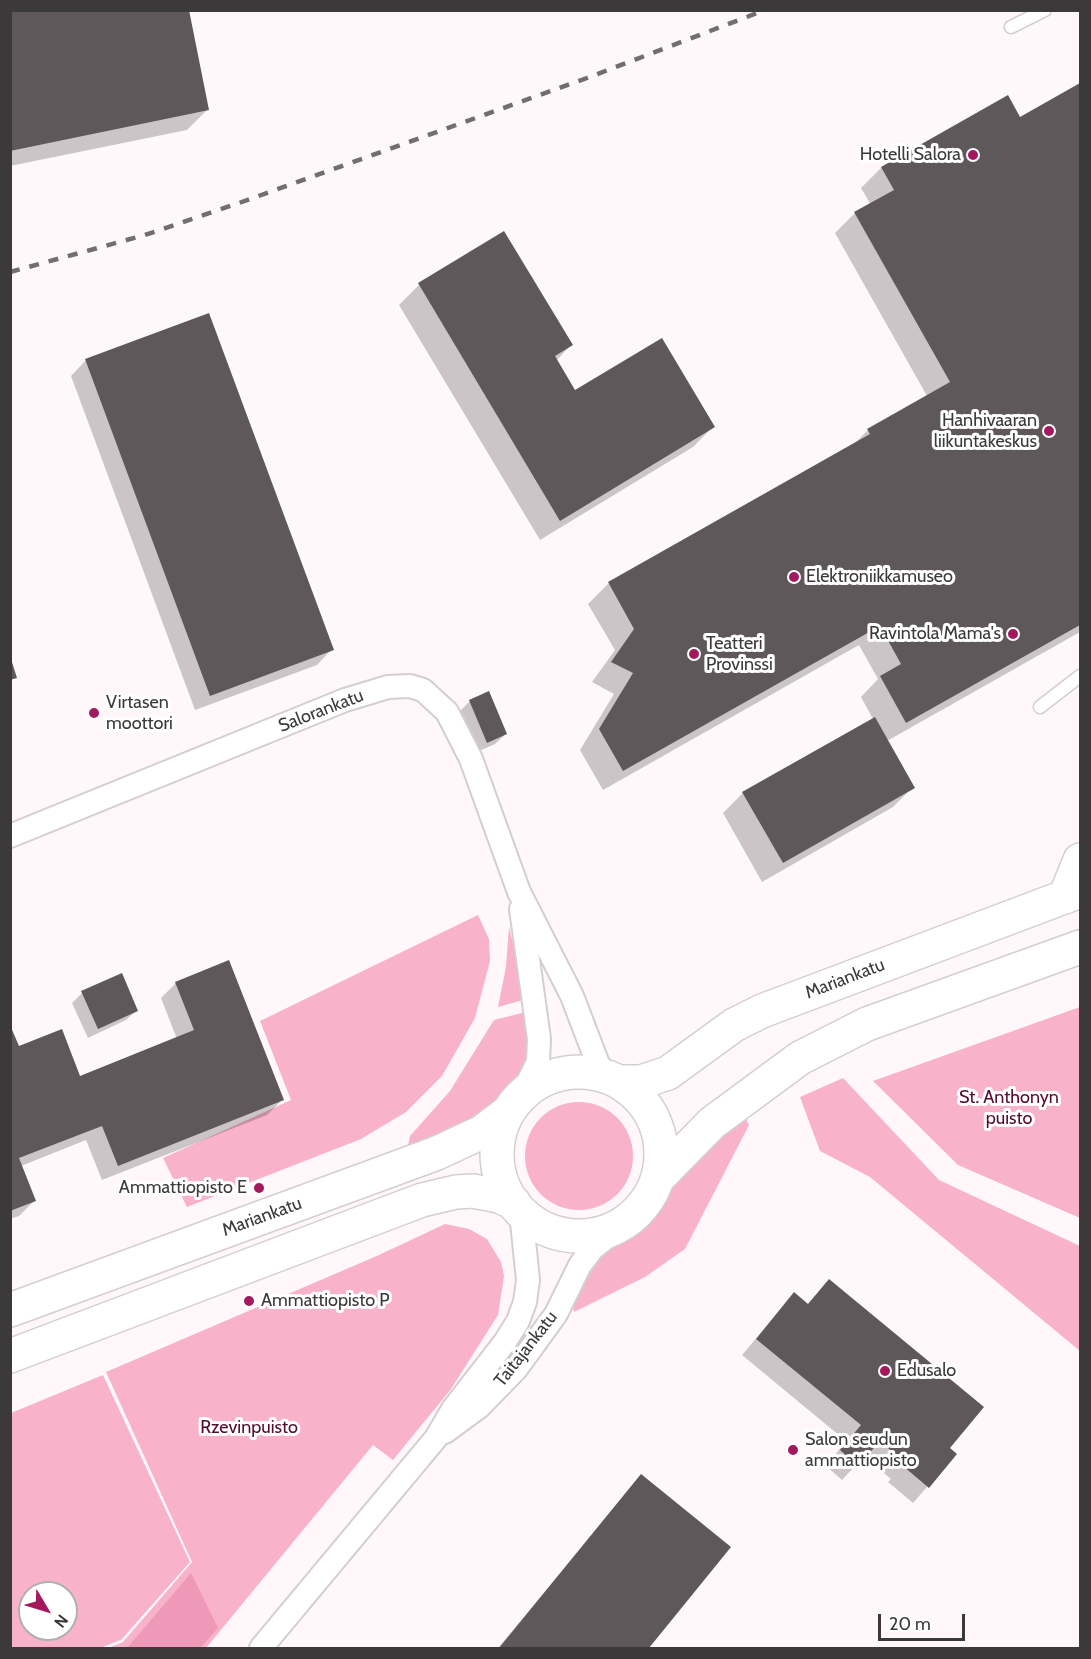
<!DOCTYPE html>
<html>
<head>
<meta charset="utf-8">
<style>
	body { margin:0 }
	#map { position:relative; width:1091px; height:1659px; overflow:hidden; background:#fff7f9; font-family:Cabin,sans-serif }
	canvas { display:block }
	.frame { position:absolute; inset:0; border:12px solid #3c393a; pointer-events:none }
	.north { position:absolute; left:18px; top:1581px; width:60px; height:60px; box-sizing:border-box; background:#fff; border:2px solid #b1b0b0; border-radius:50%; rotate:128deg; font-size:16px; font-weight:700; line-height:24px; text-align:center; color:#3c393a }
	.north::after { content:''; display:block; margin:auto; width:21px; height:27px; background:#a4185e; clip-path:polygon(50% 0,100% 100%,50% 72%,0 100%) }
	.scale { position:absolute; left:878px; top:1614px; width:87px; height:27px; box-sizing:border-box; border:3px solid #3c393a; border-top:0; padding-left:8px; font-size:18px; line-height:21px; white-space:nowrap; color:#3c393a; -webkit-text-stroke:4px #fff; paint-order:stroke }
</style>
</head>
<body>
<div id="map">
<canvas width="1091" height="1659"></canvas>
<div class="frame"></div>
<div class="north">N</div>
<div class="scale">20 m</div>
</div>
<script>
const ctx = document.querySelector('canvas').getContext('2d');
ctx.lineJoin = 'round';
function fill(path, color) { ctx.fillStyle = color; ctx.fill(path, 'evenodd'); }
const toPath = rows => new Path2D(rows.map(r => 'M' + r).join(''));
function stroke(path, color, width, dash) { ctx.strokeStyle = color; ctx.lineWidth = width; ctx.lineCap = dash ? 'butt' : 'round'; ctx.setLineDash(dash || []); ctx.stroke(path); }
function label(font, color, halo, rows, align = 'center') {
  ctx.font = font + ' Cabin,sans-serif'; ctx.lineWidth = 6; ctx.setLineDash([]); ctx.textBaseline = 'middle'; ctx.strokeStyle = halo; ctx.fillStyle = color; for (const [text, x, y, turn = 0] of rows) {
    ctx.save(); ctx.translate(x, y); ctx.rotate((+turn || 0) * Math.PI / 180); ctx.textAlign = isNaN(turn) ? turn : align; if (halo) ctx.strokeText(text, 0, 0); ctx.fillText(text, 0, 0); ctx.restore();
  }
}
const green = toPath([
	[478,915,489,939,490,961,475,1018,442,1076,406,1112,361,1139,187,1207,163,1158,291,1100,260,1021],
	[509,927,518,964,523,1000,498,1007,506,967],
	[1080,1007,1080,1218,958,1165,873,1081],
	[526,1012,530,1048,514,1086,497,1103,468,1123,410,1152,408,1147,410,1136,450,1091,494,1020],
	[843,1078,939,1180,1080,1246,1080,1351,870,1177,820,1151,800,1097],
	'525 1156a54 54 0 1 1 108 0a54 54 0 1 1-108 0Z',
	[745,1117,749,1125,685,1249,645,1277,574,1312,573,1308,596,1256,644,1220,685,1167],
	[445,1224,469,1229,487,1239,501,1262,504,1276,498,1315,451,1389,393,1460,373,1445,206,1648,108,1648,123,1642,192,1562,106,1372,379,1255],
	[103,1375,190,1562,121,1640,100,1648,11,1648,11,1413],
	[30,1593,66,1593,66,1629,30,1629]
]);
const forest = toPath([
	[191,1573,218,1628,200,1648,124,1648,128,1647]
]);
const shadow = toPath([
	[10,10,207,110,187,130,10,166],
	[1080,85,1080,632,887,741,913,787,893,807,762,882,723,813,743,793,873,719,861,697,878,679,859,645,603,790,580,750,614,694,592,682,615,650,588,604,608,584,851,447,868,430,927,396,835,233,855,213,871,205,861,188,881,168,1007,97,1020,119],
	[504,233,571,345,556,361,575,392,713,427,693,447,540,540,399,305,419,285],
	[86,360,332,649,317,665,195,710,71,376],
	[470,701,506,734,495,744,477,752,460,711],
	[176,983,282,1100,267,1115,102,1180,86,1140,21,1166,34,1201,19,1216,10,1219,10,1029,18,1048,79,1078,177,1039,161,998],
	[82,993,137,1010,126,1020,88,1038,72,1003],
	[829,1281,948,1449,955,1455,913,1503,888,1482,891,1479,864,1456,842,1480,826,1466,846,1441,742,1355,794,1294,807,1305],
	[641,1476,729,1547,647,1648,498,1648]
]);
const building = toPath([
	[10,10,189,10,209,110,10,151],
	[1080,83,1080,625,906,723,880,676,901,664,880,626,623,771,599,729,633,673,611,662,634,629,608,582,870,434,867,429,950,382,854,212,894,190,881,167,1008,95,1020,117],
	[504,231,573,345,555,356,575,390,662,338,715,427,560,521,418,283],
	[209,313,334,650,210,696,85,359],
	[11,659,17,678,10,680,10,660],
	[489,691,507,734,487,743,469,700],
	[875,717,915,788,783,863,742,792],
	[229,960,284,1100,118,1166,102,1126,19,1158,36,1201,10,1211,10,1025,19,1046,62,1029,80,1076,194,1030,175,982],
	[122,973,138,1011,98,1029,81,991],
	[829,1279,984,1407,950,1448,957,1454,929,1488,903,1466,905,1463,880,1441,858,1466,840,1450,861,1425,756,1339,794,1292,808,1304],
	[641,1474,731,1547,649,1648,499,1648]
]);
const lane = toPath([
	[1011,27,1045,10],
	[1040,707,1080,676]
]);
const street = toPath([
	[10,836,345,700,388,687,410,686,423,690,447,712,471,759,519,892,572,996,598,1064,608,1076],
	[521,909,539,1039,538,1062,522,1094],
	[445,1432,479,1407,516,1369,556,1314,580,1265,593,1248,626,1222],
	[261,1648,436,1438,453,1409,505,1342,518,1321,525,1302,528,1280,521,1212]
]);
const secondary = toPath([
	[1065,897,1080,860],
	'497 1154a82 82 0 1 1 164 0a82 82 0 1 1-164 0Z',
	[620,1082,641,1082,668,1073,734,1025,762,1011,1080,891],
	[659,1177,712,1123,800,1058,867,1024,1080,947],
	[10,1310,437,1153,482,1132,508,1112],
	[10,1356,422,1200,456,1192,473,1191,499,1196,514,1203]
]);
const rail = toPath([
	[10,272,145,235,239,203,587,78,765,10]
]);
const markers = [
	[973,155,6,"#a4185e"],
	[1049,431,6,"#a4185e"],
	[794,577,6,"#a4185e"],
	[1013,634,6,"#a4185e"],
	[694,654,6,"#a4185e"],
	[94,713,6,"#a4185e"],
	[259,1188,6,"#a4185e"],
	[249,1301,6,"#a4185e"],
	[885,1371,6,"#a4185e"],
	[793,1450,6,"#a4185e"]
];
const poiNames = [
	["Hotelli Salora",961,155,"right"],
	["Hanhivaaran",1037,421,"right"],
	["liikuntakeskus",1037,442,"right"],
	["Elektroniikkamuseo",806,577],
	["Ravintola Mama's",1001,634,"right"],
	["Teatteri",706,644],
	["Provinssi",706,665],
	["Virtasen",106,703],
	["moottori",106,724],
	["Ammattiopisto E",247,1188,"right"],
	["Ammattiopisto P",261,1301],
	["Edusalo",897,1371],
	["Salon seudun",805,1440],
	["ammattiopisto",805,1461]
];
const streetNames = [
	["Salorankatu",321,711,-21],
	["Mariankatu",845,979,-21],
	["Mariankatu",262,1217,-20],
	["Taitajankatu",526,1349,-52]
];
const parkNames = [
	["St. Anthonyn",1009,1098],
	["puisto",1009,1119],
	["Rzevinpuisto",249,1428]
];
fill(green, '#f8b3ca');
fill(forest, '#ee99b7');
fill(shadow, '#0003');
fill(building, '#5f585a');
stroke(lane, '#d5ced0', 15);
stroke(street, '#d5ced0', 26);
stroke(secondary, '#d5ced0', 36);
stroke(lane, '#fff', 12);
stroke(street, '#fff', 22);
stroke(secondary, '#fff', 33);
stroke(rail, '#726e6f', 4.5, [10, 10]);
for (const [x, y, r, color] of markers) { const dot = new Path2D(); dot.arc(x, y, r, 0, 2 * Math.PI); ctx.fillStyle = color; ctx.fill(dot); stroke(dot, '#fff', 2); }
label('18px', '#3c393a', '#fff', poiNames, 'left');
label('18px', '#3c393a', '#fff', streetNames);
label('18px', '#550a2f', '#fff', parkNames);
</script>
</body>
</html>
